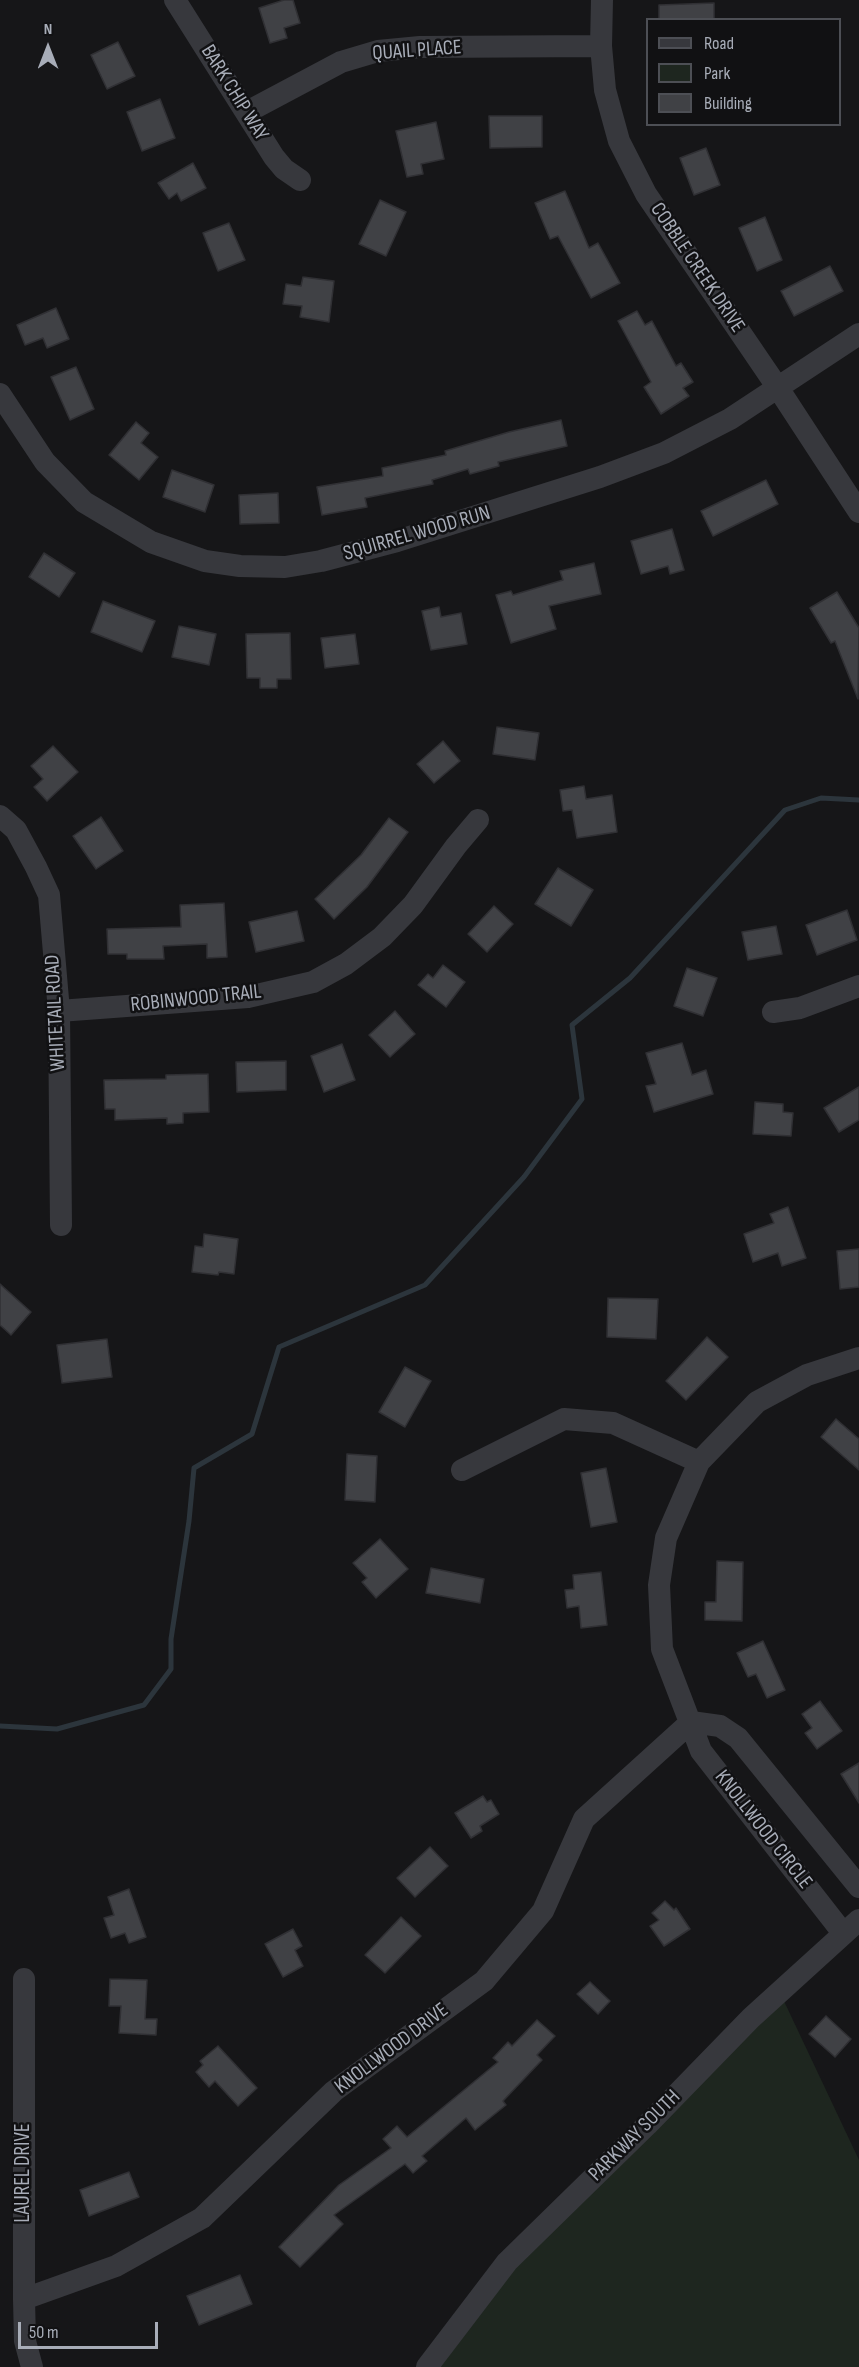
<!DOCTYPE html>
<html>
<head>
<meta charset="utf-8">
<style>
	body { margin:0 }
	#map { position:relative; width:859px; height:2367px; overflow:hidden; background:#161618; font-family:"Sofia Sans Condensed",sans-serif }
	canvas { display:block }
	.legend { position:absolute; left:646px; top:18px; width:195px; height:108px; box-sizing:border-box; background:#111113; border:2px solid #4d4f55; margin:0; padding:8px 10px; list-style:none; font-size:18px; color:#a8adb8 }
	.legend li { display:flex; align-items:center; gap:12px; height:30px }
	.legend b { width:30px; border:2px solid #4d4f55 }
	.north { position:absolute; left:18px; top:18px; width:60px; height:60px; -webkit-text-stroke:4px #111113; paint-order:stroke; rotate:0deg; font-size:16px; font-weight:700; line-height:24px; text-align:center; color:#a8adb8 }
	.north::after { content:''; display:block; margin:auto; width:21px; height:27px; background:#a8adb8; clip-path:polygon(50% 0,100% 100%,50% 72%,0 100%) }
	.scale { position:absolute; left:18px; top:2322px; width:140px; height:27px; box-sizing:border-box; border:3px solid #a8adb8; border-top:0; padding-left:8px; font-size:18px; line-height:21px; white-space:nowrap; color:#a8adb8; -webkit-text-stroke:4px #111113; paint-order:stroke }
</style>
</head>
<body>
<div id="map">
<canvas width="859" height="2367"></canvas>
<ul class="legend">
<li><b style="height:8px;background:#37383d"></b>Road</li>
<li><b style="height:16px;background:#1e261f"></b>Park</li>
<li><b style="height:16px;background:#404145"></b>Building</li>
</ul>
<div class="north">N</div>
<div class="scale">50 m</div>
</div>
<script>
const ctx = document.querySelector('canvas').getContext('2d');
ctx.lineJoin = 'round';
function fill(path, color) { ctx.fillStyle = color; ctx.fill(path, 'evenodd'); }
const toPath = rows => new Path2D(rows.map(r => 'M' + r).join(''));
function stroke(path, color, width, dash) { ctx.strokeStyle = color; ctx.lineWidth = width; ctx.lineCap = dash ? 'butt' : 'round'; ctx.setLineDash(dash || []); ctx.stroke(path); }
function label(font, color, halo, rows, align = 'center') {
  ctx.font = font + ' "Sofia Sans Condensed",sans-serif'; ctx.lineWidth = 5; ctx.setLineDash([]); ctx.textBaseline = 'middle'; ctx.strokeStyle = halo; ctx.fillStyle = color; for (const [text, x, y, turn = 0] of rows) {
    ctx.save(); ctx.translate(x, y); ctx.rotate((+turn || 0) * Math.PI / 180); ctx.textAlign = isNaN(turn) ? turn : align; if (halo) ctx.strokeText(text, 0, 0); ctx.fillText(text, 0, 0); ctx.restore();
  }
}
const green = toPath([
	[783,1999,859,2160,859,2367,428,2367,501,2253]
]);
const stream = toPath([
	[0,1726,57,1729,144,1705,171,1669,171,1639,189,1521,194,1468,252,1434,279,1347,425,1285,524,1177,582,1099,572,1025,630,978,785,810,821,798,859,800]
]);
const building = toPath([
	[284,0,293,0,300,23,284,28,287,38,270,43,259,8,284,0],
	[714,3,714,20,659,20,659,5,714,3],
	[118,42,135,76,107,89,91,55,118,42],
	[160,99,175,138,142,151,127,112,160,99],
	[489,116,542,116,542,147,490,148,489,116],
	[436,122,444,159,421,164,423,174,407,177,396,131,436,122],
	[706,148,720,185,694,195,680,158,706,148],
	[193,163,206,188,181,201,177,193,169,199,158,183,193,163],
	[565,191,589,248,598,243,620,283,591,298,558,236,550,239,535,203,565,191],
	[380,200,406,212,386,256,359,244,380,200],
	[765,217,782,260,757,271,739,228,765,217],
	[229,223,245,260,218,271,203,233,229,223],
	[830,266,843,291,794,316,781,291,830,266],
	[303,277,334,281,329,322,300,317,302,306,283,304,286,284,301,286,303,277],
	[56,308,69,339,47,348,43,338,25,345,17,325,56,308],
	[637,311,645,325,652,321,676,366,681,363,693,382,683,388,689,396,661,414,644,387,651,382,618,321,637,311],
	[76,367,94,409,70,420,51,377,76,367],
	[561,420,567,446,498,462,499,466,470,474,468,469,432,480,433,484,365,498,367,507,322,515,317,487,383,476,382,468,446,455,445,451,509,432,561,420],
	[136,422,149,433,141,443,158,457,139,480,109,455,136,422],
	[172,470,214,485,205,512,163,497,172,470],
	[766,480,778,504,713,536,701,511,766,480],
	[278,493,279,523,240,524,239,495,278,493],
	[672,529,684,570,670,574,668,566,641,574,631,541,672,529],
	[44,553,75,573,59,597,29,577,44,553],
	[594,563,601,594,549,606,556,629,511,643,496,595,511,591,513,595,563,580,560,571,594,563],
	[837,592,859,628,858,699,835,641,831,643,810,608,837,592],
	[103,601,155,621,142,652,91,632,103,601],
	[439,607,441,617,461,613,467,644,431,650,422,611,439,607],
	[179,626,216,634,209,665,172,657,179,626],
	[290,633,291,679,277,679,277,688,260,688,260,678,247,678,246,634,290,633],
	[355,634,359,664,325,668,321,638,355,634],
	[497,727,539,733,535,760,493,754,497,727],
	[443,741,460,761,434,783,417,764,443,741],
	[53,746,78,772,47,801,34,787,43,779,31,766,53,746],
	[584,786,586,799,612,795,617,832,577,838,572,810,563,811,560,790,584,786],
	[101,817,123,851,96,869,73,836,101,817],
	[389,818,408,832,367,887,334,919,315,899,361,855,389,818],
	[558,868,593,890,571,926,535,904,558,868],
	[224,903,227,957,207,958,207,944,163,946,164,959,127,959,127,954,108,954,107,929,181,927,180,905,224,903],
	[494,906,513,924,487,952,468,934,494,906],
	[847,910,857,940,817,955,806,925,847,910],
	[297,911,304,941,256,952,249,922,297,911],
	[776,926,782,954,748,960,742,932,776,926],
	[443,965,465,982,446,1007,418,985,428,974,433,978,443,965],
	[687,968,717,978,703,1016,674,1006,687,968],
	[395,1011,415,1034,390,1057,369,1035,395,1011],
	[682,1043,692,1075,706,1070,713,1094,654,1112,646,1086,656,1084,646,1053,682,1043],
	[342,1044,355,1080,324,1092,311,1056,342,1044],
	[286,1061,286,1090,237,1092,236,1062,286,1061],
	[208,1074,209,1112,183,1113,183,1123,167,1124,167,1118,115,1120,115,1109,105,1109,104,1080,166,1079,166,1075,208,1074],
	[859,1087,859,1120,839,1132,824,1108,859,1087],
	[755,1102,783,1104,783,1112,793,1113,791,1136,753,1134,755,1102],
	[788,1207,806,1258,782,1266,778,1253,753,1262,744,1234,774,1223,770,1214,788,1207],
	[204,1234,238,1239,234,1274,219,1272,218,1275,192,1272,195,1246,203,1247,204,1234],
	[859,1249,859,1287,840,1289,837,1251,859,1249],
	[0,1284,31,1312,11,1335,0,1325,0,1284],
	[608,1298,658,1299,656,1339,607,1337,608,1298],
	[707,1337,728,1357,686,1400,666,1381,707,1337],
	[107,1339,112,1377,62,1383,57,1345,107,1339],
	[405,1367,431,1381,405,1427,379,1412,405,1367],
	[836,1419,859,1439,859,1470,821,1437,836,1419],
	[347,1454,377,1456,375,1502,345,1500,347,1454],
	[606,1468,617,1522,591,1527,581,1473,606,1468],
	[380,1539,408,1569,376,1598,362,1582,367,1578,353,1563,380,1539],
	[717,1561,743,1562,742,1621,705,1620,705,1602,716,1602,717,1561],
	[431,1568,484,1579,480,1603,426,1593,431,1568],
	[601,1572,607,1625,581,1628,579,1606,567,1608,565,1590,574,1589,573,1575,601,1572],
	[763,1641,785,1690,767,1698,756,1674,748,1677,737,1653,763,1641],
	[820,1701,842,1731,817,1749,805,1733,812,1728,802,1714,820,1701],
	[859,1763,859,1803,841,1774,859,1763],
	[483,1796,487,1802,491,1800,499,1814,480,1826,482,1831,471,1838,455,1813,483,1796],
	[430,1847,448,1866,415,1897,397,1878,430,1847],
	[129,1889,146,1937,129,1943,125,1933,111,1938,104,1918,114,1915,108,1897,129,1889],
	[665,1901,674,1910,676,1908,690,1929,664,1946,650,1926,659,1920,652,1913,665,1901],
	[401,1917,421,1936,385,1973,365,1955,401,1917],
	[293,1929,302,1946,295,1950,303,1966,283,1977,265,1944,293,1929],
	[110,1979,147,1980,145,2019,157,2019,156,2035,119,2033,121,2006,109,2006,110,1979],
	[590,1982,610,2001,598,2014,577,1994,590,1982],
	[826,2016,851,2039,835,2057,809,2034,826,2016],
	[537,2020,555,2036,537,2055,542,2060,503,2101,506,2105,475,2130,466,2118,422,2156,427,2161,413,2173,405,2164,334,2215,343,2224,300,2267,279,2247,339,2185,391,2148,383,2139,397,2126,407,2137,498,2062,493,2058,508,2042,512,2046,537,2020],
	[218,2046,257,2088,238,2106,215,2081,209,2087,196,2072,203,2065,200,2061,218,2046],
	[129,2172,139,2197,89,2216,80,2190,129,2172],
	[240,2275,252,2304,199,2325,187,2296,240,2275]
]);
const minor = toPath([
	[175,0,274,157,284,169,300,180],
	[602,0,601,46,605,90,619,141,646,194,778,388,859,512],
	[247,112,341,62,378,51,420,47,601,46],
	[0,394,45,462,84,502,151,542,205,561,240,566,285,567,321,561,397,541,600,477,664,453,730,419,859,334],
	[0,816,16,830,36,867,49,895,59,1011,61,1225],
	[59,1011,248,997,313,982,346,964,382,937,413,905,456,846,478,820],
	[773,1012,800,1008,859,986],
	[462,1470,564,1419,613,1423,699,1462],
	[691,1722,720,1726,738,1738,859,1887],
	[843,1933,701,1751,662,1649,659,1585,666,1538,699,1462,757,1402,807,1375,859,1358],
	[24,1979,24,2299,25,2341,32,2367],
	[24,2299,116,2266,202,2218,334,2091,484,1981,543,1911,584,1819,691,1722],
	[427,2367,507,2262,647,2125,751,2018,859,1920]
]);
const streetNames = [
	["QUAIL PLACE",417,51,-4],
	["BARK CHIP WAY",234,93,58],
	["COBBLE CREEK DRIVE",697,268,56],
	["SQUIRREL WOOD RUN",417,534,-16],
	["ROBINWOOD TRAIL",196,999,-6],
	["WHITETAIL ROAD",56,1013,-93],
	["KNOLLWOOD CIRCLE",763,1830,52],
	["KNOLLWOOD DRIVE",392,2049,-37],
	["PARKWAY SOUTH",635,2136,-45],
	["LAUREL DRIVE",24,2173,-90]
];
fill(green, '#1e261f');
stroke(stream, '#2c353c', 5);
fill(building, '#404145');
stroke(building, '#303034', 1.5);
stroke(minor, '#37383d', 22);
label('21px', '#a8adb8', '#111113', streetNames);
</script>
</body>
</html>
